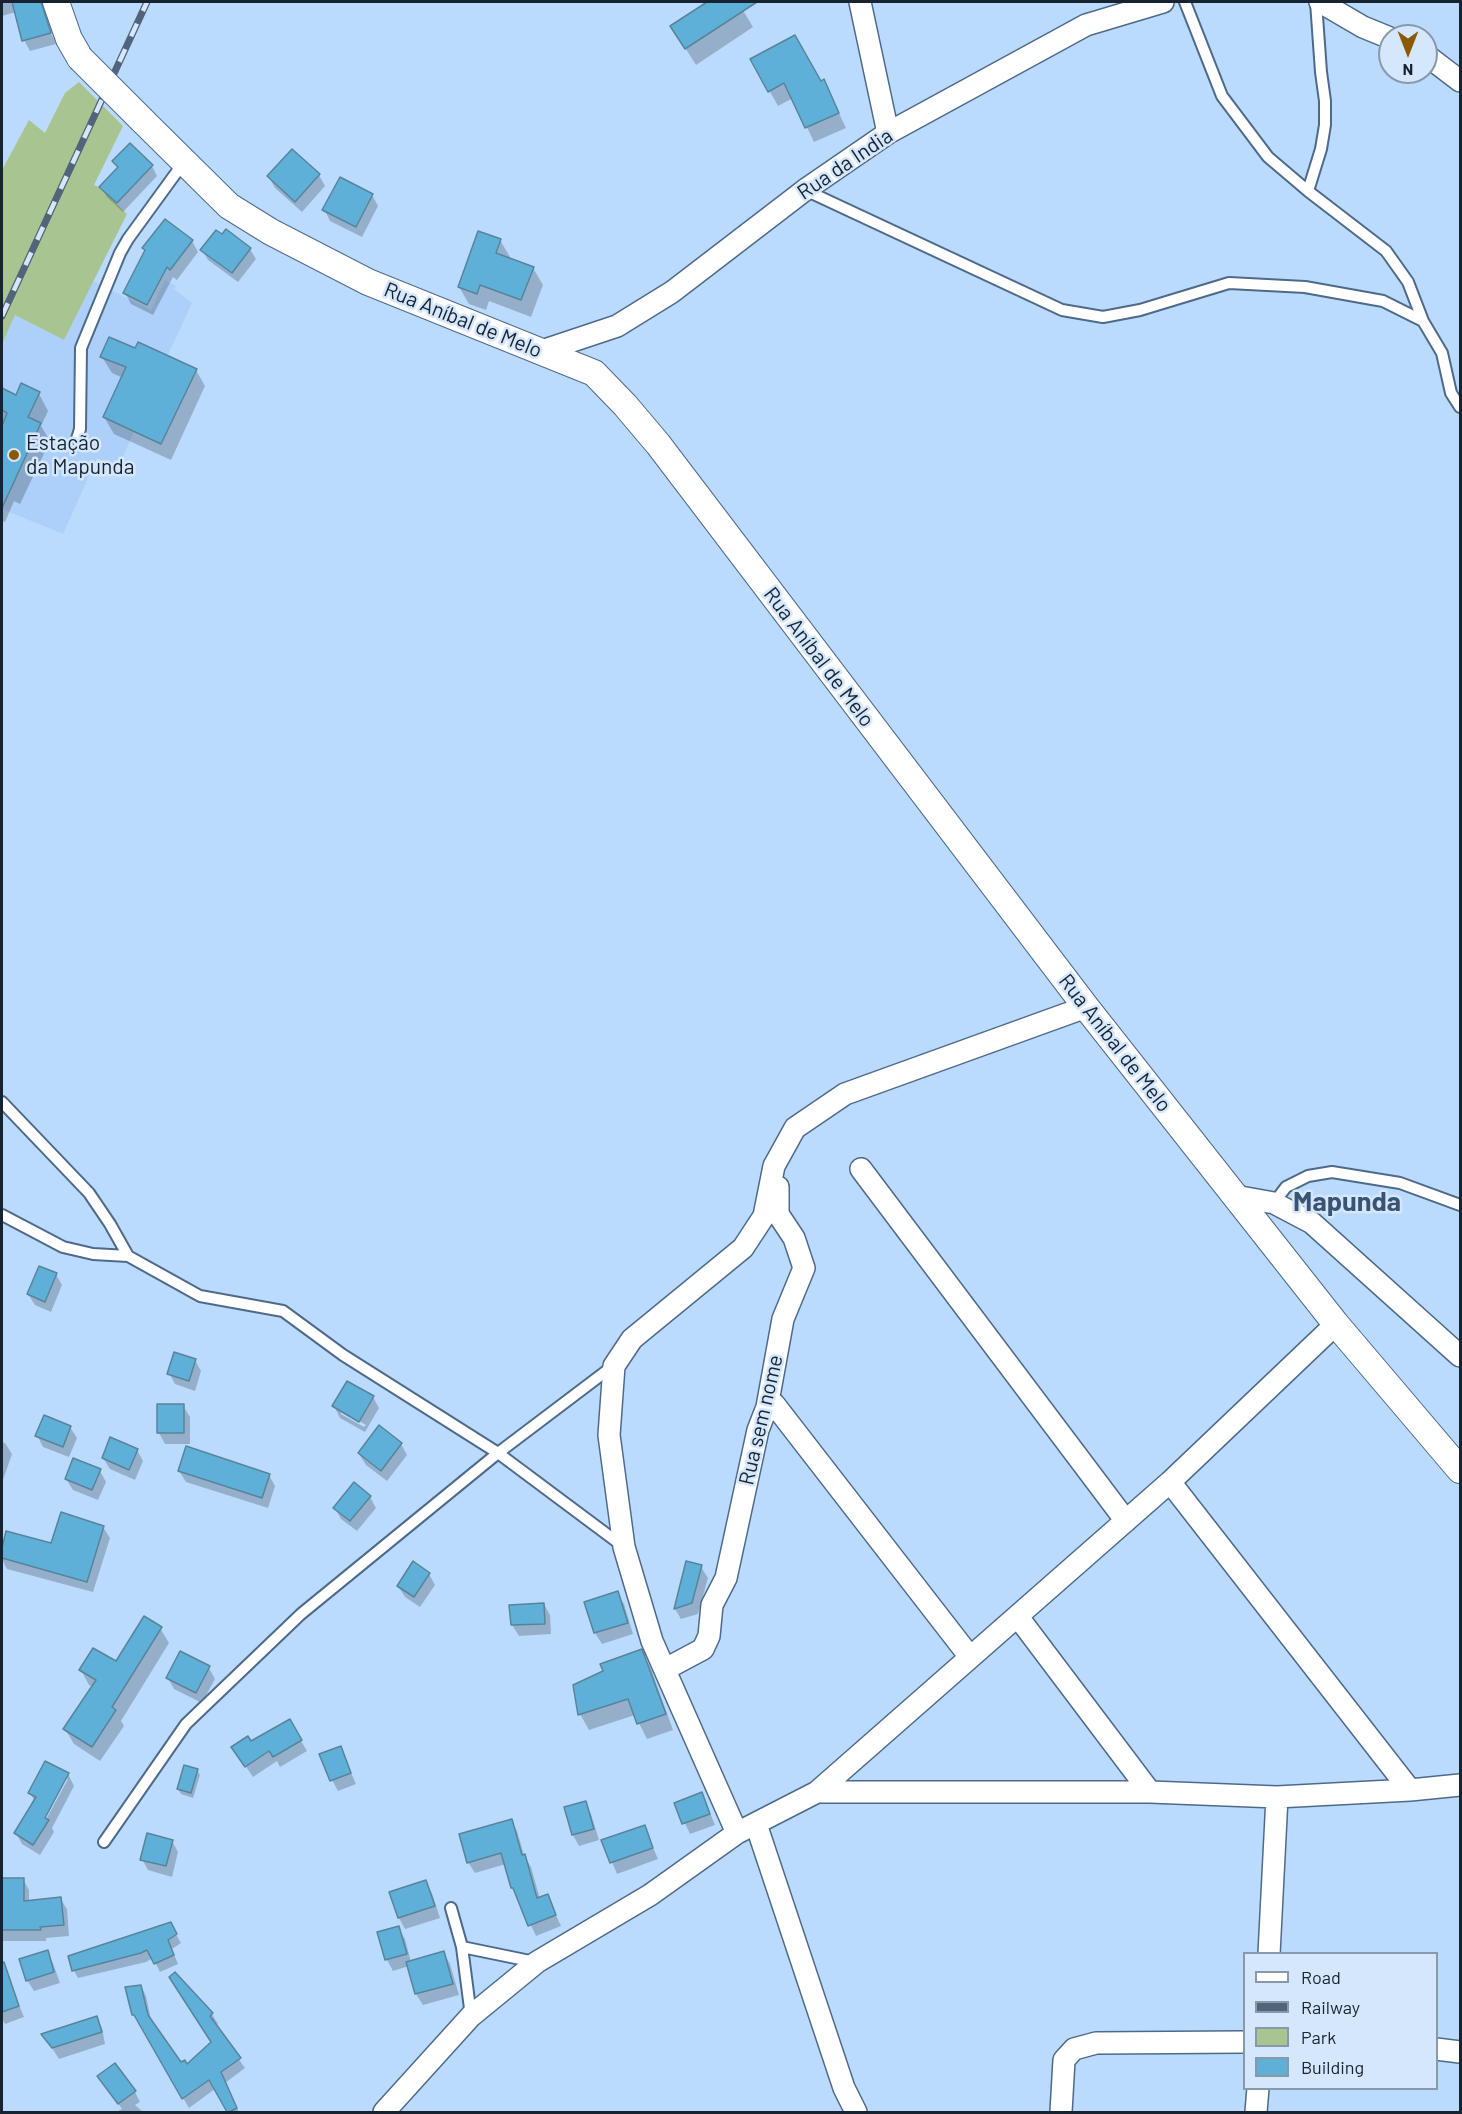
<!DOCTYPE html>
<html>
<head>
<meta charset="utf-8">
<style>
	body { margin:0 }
	#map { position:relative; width:1462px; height:2114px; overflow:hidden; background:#bbdbfe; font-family:Barlow,sans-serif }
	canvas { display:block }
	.frame { position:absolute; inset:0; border:3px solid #172330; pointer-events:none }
	.legend { position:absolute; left:1243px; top:1952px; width:195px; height:138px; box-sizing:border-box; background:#d4e7fc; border:2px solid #89a; margin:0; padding:8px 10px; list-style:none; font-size:18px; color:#172330 }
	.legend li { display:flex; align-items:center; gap:12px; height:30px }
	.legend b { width:30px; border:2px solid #89a }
	.north { position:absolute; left:1378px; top:24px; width:60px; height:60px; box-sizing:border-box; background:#d4e7fc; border:2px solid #89a; border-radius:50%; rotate:180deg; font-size:16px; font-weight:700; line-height:24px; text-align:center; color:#172330 }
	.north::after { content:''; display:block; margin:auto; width:21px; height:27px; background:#8a5901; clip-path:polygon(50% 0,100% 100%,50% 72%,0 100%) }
</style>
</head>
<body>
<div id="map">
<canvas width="1462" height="2114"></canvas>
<div class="frame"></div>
<ul class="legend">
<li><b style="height:8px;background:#fff"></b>Road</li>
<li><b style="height:8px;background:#516479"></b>Railway</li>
<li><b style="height:16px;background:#a7c491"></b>Park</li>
<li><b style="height:16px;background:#5fb0d8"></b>Building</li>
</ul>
<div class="north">N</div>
</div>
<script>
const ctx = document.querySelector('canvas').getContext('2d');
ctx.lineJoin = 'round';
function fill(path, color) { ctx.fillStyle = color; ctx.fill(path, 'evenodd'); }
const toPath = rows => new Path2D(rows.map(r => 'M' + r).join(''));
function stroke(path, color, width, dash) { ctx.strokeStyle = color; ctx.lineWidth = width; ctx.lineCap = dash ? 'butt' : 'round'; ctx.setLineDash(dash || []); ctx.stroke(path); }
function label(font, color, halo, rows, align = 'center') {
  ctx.font = font + ' Barlow,sans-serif'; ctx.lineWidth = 5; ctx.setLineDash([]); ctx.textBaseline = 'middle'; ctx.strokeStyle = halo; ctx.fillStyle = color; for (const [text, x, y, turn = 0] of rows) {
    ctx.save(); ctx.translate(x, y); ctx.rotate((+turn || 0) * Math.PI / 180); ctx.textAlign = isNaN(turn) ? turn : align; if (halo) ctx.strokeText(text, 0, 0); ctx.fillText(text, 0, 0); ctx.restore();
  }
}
const built = toPath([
	[165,280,176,286,174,289,192,303,168,355,197,369,161,444,134,432,118,467,97,458,63,534,2,509,2,344,15,315,64,340,93,281,151,310]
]);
const green = toPath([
	[79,82,123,126,94,185,99,187,127,214,64,340,15,315,2,344,2,170,29,120,45,133,65,93]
]);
const shadow = toPath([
	[2,2,36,2,41,19,44,18,56,44,30,51,24,40,16,12,2,16],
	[710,2,738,2,753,27,696,65,672,27],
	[752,60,820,82,831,96,846,128,814,142,793,98,778,106],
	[130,145,152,166,157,176,123,212,107,197,101,187,118,169,114,162],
	[319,175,325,186,302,212,275,188,269,177],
	[372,195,378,206,362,237,330,221,324,209],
	[500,240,510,257,509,259,533,268,543,285,531,317,489,301,486,310,469,304,459,287],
	[192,241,198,252,177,280,173,277,153,315,131,304,125,293,146,252,144,248],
	[250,249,256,259,238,282,208,260,202,250],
	[102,357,196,370,205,386,171,460,114,434,104,417,123,378,112,373],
	[4,391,16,397,39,394,48,411,41,426,50,441,20,504,14,501,5,522,2,521,2,397],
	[56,1274,62,1285,51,1312,35,1305,28,1294],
	[195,1360,201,1371,195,1391,175,1384,169,1373],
	[373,1397,379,1408,365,1432,340,1418,334,1406],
	[341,1410,366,1425,364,1427,341,1414],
	[183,1406,190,1417,190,1444,165,1444,159,1433],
	[70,1427,77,1438,69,1457,43,1447,37,1435],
	[2,1442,5,1443,12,1454,3,1480],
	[401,1444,407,1455,387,1481,366,1465,359,1454],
	[137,1450,143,1461,135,1480,110,1469,103,1458],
	[100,1471,106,1482,98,1500,73,1490,66,1479],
	[179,1471,269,1475,275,1486,268,1508,186,1482],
	[370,1497,376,1508,357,1531,341,1519,335,1508],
	[103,1527,110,1538,93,1592,7,1569,2,1559,7,1533,53,1545],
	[687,1563,701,1567,708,1578,698,1614,681,1619,675,1609],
	[429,1574,435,1585,420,1607,405,1597,398,1586],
	[617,1593,624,1604,633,1634,602,1644,595,1633],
	[544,1604,550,1615,551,1634,519,1636,512,1625],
	[160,1628,169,1643,121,1721,124,1726,100,1761,74,1744,65,1729,93,1687,89,1685,81,1670,116,1663],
	[641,1651,650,1666,673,1730,647,1739,635,1715,589,1730,580,1714,605,1672],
	[209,1668,215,1679,202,1703,174,1689,168,1678],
	[289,1721,307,1751,280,1767,277,1761,253,1777,240,1758,251,1743],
	[340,1747,356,1784,338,1791,332,1780],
	[197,1770,200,1775,193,1798,181,1794,178,1789],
	[68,1774,74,1786,52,1828,54,1832,40,1855,22,1844,16,1833,35,1802,30,1793],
	[64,1779,68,1779,43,1825,41,1824],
	[702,1794,715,1825,690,1834,676,1804],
	[585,1803,591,1814,599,1840,579,1846,573,1835,566,1808],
	[511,1820,517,1831,524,1855,531,1867,540,1899,547,1896,561,1926,536,1936,513,1888,506,1864,475,1873,468,1862],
	[644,1827,658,1859,617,1874,603,1841],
	[172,1841,178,1852,172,1877,148,1870,142,1859],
	[2,1879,23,1879,29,1890,29,1901,60,1898,67,1909,69,1936,46,1938,46,1941,2,1941],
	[425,1882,432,1893,440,1918,405,1929,399,1918],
	[170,1924,181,1943,172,1949,178,1964,160,1972,153,1958,146,1962,78,1978,73,1969],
	[398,1928,405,1939,411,1962,444,1953,450,1964,459,1995,423,2005,416,1994,409,1966,393,1971,387,1960,379,1933],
	[47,1952,53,1963,60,1983,34,1991,27,1980],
	[174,1974,212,2014,218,2024,215,2026,245,2068,225,2083,239,2112,229,2112,215,2089,189,2108,134,2014,141,1986,146,1996,152,2024,181,2064,187,2066,213,2043],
	[11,1986,24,2017,5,2024,2,2018,2,1989],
	[96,2017,102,2028,105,2044,59,2059,43,2034],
	[114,2065,135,2092,140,2102,135,2105,143,2112,116,2112,122,2109,105,2086]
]);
const building = toPath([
	[12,2,41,2,51,33,22,41,12,2],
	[707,2,757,2,685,49,670,26,707,2],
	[795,35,821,81,824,79,839,113,805,128,784,83,768,92,750,59,795,35],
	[130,143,153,165,117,203,99,187,118,167,112,161,130,143],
	[292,149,320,174,295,202,267,176,292,149],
	[340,177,373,194,356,227,322,210,340,177],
	[165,219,193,240,170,270,167,267,147,305,123,293,145,250,142,248,165,219],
	[226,229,251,248,232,273,200,250,216,230,222,234,226,229],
	[478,231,501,239,496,253,534,267,521,300,480,285,477,294,458,287,478,231],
	[109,337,135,348,138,342,197,369,161,444,103,417,126,367,100,357,109,337],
	[21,383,40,392,28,417,41,423,2,508,2,426,7,413,2,410,2,388,16,395,21,383],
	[39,1266,57,1273,45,1302,27,1294,39,1266],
	[174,1352,196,1359,189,1381,167,1374,174,1352],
	[347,1381,374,1396,359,1422,332,1406,347,1381],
	[157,1404,184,1404,184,1433,157,1433,157,1404],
	[44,1415,71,1426,63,1447,35,1436,44,1415],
	[379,1425,402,1443,381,1471,358,1453,379,1425],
	[110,1437,138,1449,129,1470,102,1458,110,1437],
	[186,1446,270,1474,262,1498,178,1471,186,1446],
	[73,1458,101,1469,92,1490,65,1479,73,1458],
	[354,1482,371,1496,350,1521,333,1508,354,1482],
	[61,1512,104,1526,87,1582,2,1558,2,1548,6,1531,51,1543,61,1512],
	[413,1561,430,1573,414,1597,397,1586,413,1561],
	[686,1561,702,1565,692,1603,674,1609,686,1561],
	[618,1591,628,1623,594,1633,584,1602,618,1591],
	[544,1603,545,1624,511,1625,509,1605,544,1603],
	[144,1616,162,1627,112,1707,116,1710,92,1747,63,1729,96,1680,79,1670,93,1648,116,1661,144,1616],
	[642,1649,666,1714,637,1724,628,1699,578,1715,573,1685,603,1671,600,1664,642,1649],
	[180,1651,210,1666,196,1693,166,1678,180,1651],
	[290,1719,302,1740,273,1757,269,1751,245,1767,231,1747,248,1736,251,1741,290,1719],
	[341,1746,351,1773,330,1781,319,1754,341,1746],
	[45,1761,69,1773,45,1818,49,1820,33,1845,14,1833,36,1797,28,1793,45,1761],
	[184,1765,198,1769,191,1793,177,1789,184,1765],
	[702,1792,710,1814,682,1824,674,1803,702,1792],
	[586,1801,594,1829,572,1835,564,1807,586,1801],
	[512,1819,522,1855,525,1854,537,1898,548,1894,556,1915,528,1926,513,1888,511,1888,501,1853,467,1863,459,1834,512,1819],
	[645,1825,653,1848,610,1863,601,1840,645,1825],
	[147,1833,173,1840,166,1866,140,1860,147,1833],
	[2,1878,24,1878,24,1901,61,1897,64,1925,40,1927,41,1930,2,1930,2,1878],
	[426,1880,435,1906,398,1918,389,1892,426,1880],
	[171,1922,177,1934,168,1940,174,1955,154,1964,147,1950,141,1953,72,1971,68,1956,171,1922],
	[399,1926,407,1954,385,1960,377,1932,399,1926],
	[48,1950,54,1972,26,1981,19,1959,48,1950],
	[444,1951,453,1984,415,1994,406,1962,444,1951],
	[4,1962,19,2006,2,2012,2,1963,4,1962],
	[175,1972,213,2013,210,2016,241,2058,221,2072,237,2108,229,2112,227,2112,209,2080,182,2099,134,2015,132,2015,125,1987,141,1985,148,2015,181,2062,185,2060,187,2064,211,2042,169,1977,175,1972],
	[97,2016,102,2032,52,2048,41,2034,97,2016],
	[115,2063,136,2091,118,2104,97,2076,115,2063]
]);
const service = toPath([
	[1185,2,1222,96,1268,157,1308,191,1386,251,1408,282,1423,321,1442,353,1451,393,1460,407],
	[805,190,1062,310,1103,317,1140,310,1229,283,1305,287,1383,301,1423,321],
	[1308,191,1321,149,1325,125,1325,101,1321,72,1316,2],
	[77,439,80,429,81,348,120,253,128,239,184,162],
	[2,1102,89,1193,110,1224,128,1256,93,1254,63,1247,2,1215],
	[1274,1203,1286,1187,1308,1176,1332,1172,1400,1183,1460,1205],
	[128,1256,200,1296,283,1311,343,1355,498,1453,624,1547],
	[104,1842,186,1724,301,1614,498,1453,613,1366],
	[451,1908,462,1947,471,2016],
	[462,1947,535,1962]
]);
const minor = toPath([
	[860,2,888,133],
	[1320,2,1363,27,1390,38],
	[1426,55,1460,81],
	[542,351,617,326,672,292,805,190,888,133,1086,25,1163,2],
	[1086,1007,845,1094,795,1128,774,1166,764,1216,743,1248,632,1339,614,1366,609,1435,624,1547,652,1641,737,1833,817,1792,1170,1482,1336,1324],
	[861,1169,1126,1521],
	[1235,1196,1274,1203,1312,1223,1460,1356],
	[774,1404,970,1657],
	[1170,1482,1410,1790],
	[1018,1617,1150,1792],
	[673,1665,703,1649,709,1636,712,1605,726,1578,758,1430,767,1407,783,1319,804,1268,794,1238,778,1214,778,1187],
	[817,1792,1150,1792,1277,1797,1410,1790,1460,1785],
	[756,1824,844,2088,856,2112],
	[1269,1954,1277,1797],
	[1436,2049,1460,2052],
	[384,2112,471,2016,537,1962,650,1895,737,1833],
	[1061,2112,1064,2060,1074,2049,1096,2043,1244,2042],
	[1256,2112,1258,2088]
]);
const tertiary = toPath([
	[56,2,69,39,80,58],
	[142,120,229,206,271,232,368,282,594,373,625,405,658,444,1086,1007,1336,1324,1460,1470]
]);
const rail = toPath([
	[2,316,147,2]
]);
const tertiaryBridge = toPath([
	[80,58,142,120]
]);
const markers = [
	[14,455,6,"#8a5901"]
];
const streetNames = [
	["Rua da India",845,164,-34],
	["Rua Aníbal de Melo",463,320,22],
	["Rua Aníbal de Melo",819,657,53],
	["Rua Aníbal de Melo",1115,1043,52],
	["Rua sem nome",761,1420,-77]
];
const poiNames = [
	["Estação",26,443],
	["da Mapunda",26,467]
];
const districtNames = [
	["Mapunda",1347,1202]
];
fill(built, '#acd0f9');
fill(green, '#a7c491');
fill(shadow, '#0003');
fill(building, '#5fb0d8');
stroke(building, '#58849a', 1.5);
stroke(service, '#4e6a8a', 14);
stroke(minor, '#4e6a8a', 24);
stroke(tertiary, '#4e6a8a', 28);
stroke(service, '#fff', 10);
stroke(minor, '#fff', 21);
stroke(tertiary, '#fff', 26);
stroke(rail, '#516479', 7);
stroke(rail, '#d4e7fc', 4.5, [14]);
stroke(tertiaryBridge, '#4e6a8a', 28, []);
stroke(tertiaryBridge, '#fff', 26);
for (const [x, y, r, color] of markers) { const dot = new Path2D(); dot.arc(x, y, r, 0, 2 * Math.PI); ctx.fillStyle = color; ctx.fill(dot); stroke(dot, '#d4e7fc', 2); }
label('21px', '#172330', '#d4e7fc', streetNames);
label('21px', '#172330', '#d4e7fc', poiNames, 'left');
label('bold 27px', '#395472', '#d4e7fc', districtNames);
</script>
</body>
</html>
